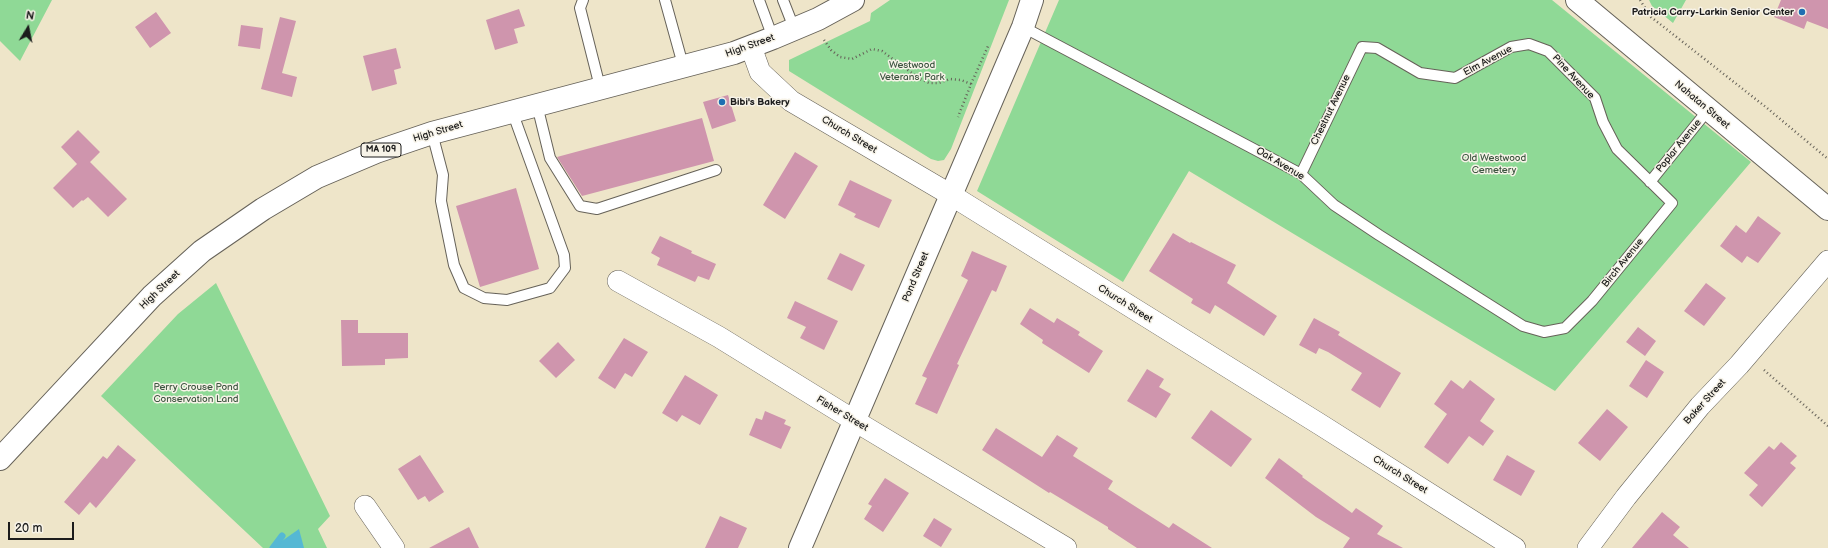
<!DOCTYPE html>
<html>
<head>
<meta charset="utf-8">
<style>
	body { margin:0 }
	#map { position:relative; width:1828px; height:548px; overflow:hidden; background:#eee5c9; font-family:"Balsamiq Sans",sans-serif }
	canvas { display:block }
	.north { position:absolute; left:8px; top:8px; width:40px; height:40px; -webkit-text-stroke:3px #f7f3e8; paint-order:stroke; rotate:10deg; font-size:11px; font-weight:700; line-height:16px; text-align:center; color:#1c1c1c }
	.north::after { content:''; display:block; margin:auto; width:14px; height:18px; background:#1c1c1c; clip-path:polygon(50% 0,100% 100%,50% 72%,0 100%) }
	.scale { position:absolute; left:8px; top:522px; width:66px; height:18px; box-sizing:border-box; border:2px solid #1c1c1c; border-top:0; padding-left:5px; font-size:12px; line-height:14px; white-space:nowrap; color:#1c1c1c; -webkit-text-stroke:3px #f7f3e8; paint-order:stroke }
</style>
</head>
<body>
<div id="map">
<canvas width="1828" height="548"></canvas>
<div class="north">N</div>
<div class="scale">20 m</div>
</div>
<script>
const ctx = document.querySelector('canvas').getContext('2d');
ctx.lineJoin = 'round';
function fill(path, color) { ctx.fillStyle = color; ctx.fill(path, 'evenodd'); }
const toPath = rows => new Path2D(rows.map(r => 'M' + r).join(''));
function stroke(path, color, width, dash) { ctx.strokeStyle = color; ctx.lineWidth = width; ctx.lineCap = dash ? 'butt' : 'round'; ctx.setLineDash(dash || []); ctx.stroke(path); }
function label(font, color, halo, rows, align = 'center') {
  ctx.font = font + ' "Balsamiq Sans",sans-serif'; ctx.lineWidth = 3; ctx.setLineDash([]); ctx.textBaseline = 'middle'; ctx.strokeStyle = halo; ctx.fillStyle = color; for (const [text, x, y, turn = 0] of rows) {
    ctx.save(); ctx.translate(x, y); ctx.rotate((+turn || 0) * Math.PI / 180); ctx.textAlign = isNaN(turn) ? turn : align; if (halo) ctx.strokeText(text, 0, 0); ctx.fillText(text, 0, 0); ctx.restore();
  }
}
const green = toPath([
	[0,0,52,0,20,61,0,41],
	[890,0,1009,0,951,149,944,160,938,161,931,159,789,71,789,60,870,21,871,13],
	[1059,0,1552,0,1751,162,1555,391,1189,171,1123,282,977,191],
	[1649,0,1686,0,1673,23,1652,6],
	[216,283,330,516,318,529,327,548,263,548,101,396,178,314]
]);
const water = toPath([
	[299,529,304,548,272,548]
]);
const stream = toPath([
	[273,548,282,536]
]);
const building = toPath([
	[1781,0,1828,0,1828,29,1807,21,1804,29,1774,17],
	[519,9,525,26,514,29,518,43,495,50,486,20],
	[156,12,171,33,150,48,135,27],
	[280,17,296,21,282,73,297,77,292,97,261,89],
	[241,25,263,28,260,49,238,46],
	[396,48,401,68,394,70,397,84,372,91,363,56],
	[728,95,736,121,712,129,703,102],
	[702,118,714,161,582,196,557,157],
	[78,130,100,152,90,162,127,199,108,217,88,197,83,201,82,200,73,208,53,188,77,164,61,147],
	[795,152,818,166,785,219,763,205],
	[850,180,892,200,879,228,854,217,856,214,838,205],
	[516,188,539,269,480,287,456,206],
	[1758,216,1781,233,1758,263,1747,256,1742,263,1720,246,1736,225,1746,233],
	[1173,233,1190,243,1191,242,1236,265,1227,283,1277,316,1264,336,1215,305,1210,314,1191,303,1193,299,1149,271],
	[660,236,692,251,691,253,716,264,709,280,698,276,695,282,657,265,660,258,651,253],
	[972,251,1007,266,996,292,992,290,957,364,959,365,937,414,915,404,927,378,922,376,968,280,961,276],
	[840,253,865,265,852,291,827,279],
	[1706,283,1726,298,1704,326,1684,311],
	[795,301,838,321,824,350,800,338,806,327,787,318],
	[1030,308,1054,323,1057,318,1080,332,1078,335,1103,351,1089,373,1042,343,1043,340,1020,324],
	[1314,318,1340,332,1338,335,1401,373,1380,408,1351,390,1362,373,1328,352,1319,348,1316,354,1299,345],
	[341,320,358,320,358,333,408,333,408,358,385,359,385,365,342,366],
	[1638,327,1656,341,1645,356,1626,342],
	[624,338,648,352,632,377,625,373,615,389,598,378],
	[558,342,575,360,556,378,539,361],
	[1646,360,1664,372,1647,398,1629,386],
	[1147,369,1164,379,1159,387,1171,394,1156,418,1127,401],
	[685,375,718,395,700,425,682,415,677,422,662,413],
	[1451,380,1463,389,1470,380,1495,399,1480,421,1494,431,1483,446,1469,436,1448,464,1424,447,1447,414,1434,404],
	[1607,409,1628,427,1600,461,1578,443],
	[1211,410,1252,439,1231,467,1191,438],
	[765,411,786,420,784,424,791,427,781,449,749,435,756,418,762,420],
	[996,428,1042,457,1057,435,1078,448,1073,456,1113,481,1108,489,1169,528,1173,523,1212,548,1137,548,1108,529,1108,527,1050,492,1049,493,982,450],
	[1781,442,1797,456,1790,463,1796,468,1762,507,1749,495,1758,485,1744,473,1769,446,1774,450],
	[118,445,136,460,96,508,90,502,79,515,64,502,103,456,107,459],
	[420,455,444,492,429,502,425,496,418,500,398,469],
	[1507,455,1535,471,1521,496,1493,480],
	[1279,458,1303,476,1302,477,1352,513,1356,508,1383,526,1377,534,1403,548,1343,548,1350,538,1316,517,1265,478],
	[885,478,909,493,883,532,864,519,872,506,868,504],
	[1662,512,1680,527,1673,535,1689,548,1632,548],
	[720,516,747,528,738,548,705,548],
	[934,518,952,529,941,547,923,536],
	[469,527,479,548,429,548]
]);
const path = toPath([
	[1640,0,1651,17,1767,108,1828,159],
	[824,40,831,50,840,57,852,59,872,49,882,51,920,79,929,83,939,83,950,79,961,80,971,84,958,117],
	[971,84,989,44],
	[1764,370,1828,426]
]);
const service = toPath([
	[583,0,580,8,600,87],
	[665,0,683,65],
	[759,0,773,38],
	[783,0,794,28],
	[1023,27,1301,174,1334,205,1379,235,1523,326,1544,332,1565,328,1592,301,1672,203,1617,149,1603,122,1595,98,1548,51,1529,44,1511,47,1455,78,1420,73,1377,48,1362,47,1301,174],
	[537,105,550,158,580,206,597,209,716,170],
	[432,133,443,175,441,201,454,265,464,288,484,298,507,300,550,288,565,268,564,255,512,111],
	[1650,182,1708,110]
]);
const minor = toPath([
	[751,47,760,72,791,101,951,195,1321,425,1515,548],
	[618,281,719,337,855,421,1066,548],
	[365,506,394,548],
	[1588,548,1626,497,1700,406,1739,365,1828,261]
]);
const tertiary = toPath([
	[800,548,1023,27,1032,0]
]);
const secondary = toPath([
	[1577,0,1828,209]
]);
const primary = toPath([
	[0,459,152,296,202,251,263,209,317,177,376,152,432,133,734,53,773,38,818,19,853,0]
]);
const markers = [
	[1802,12,4,"#1f6fb2"],
	[722,102,4,"#1f6fb2"]
];
const shields = [
	[381,150,40]
];
const shieldNames = [
	["MA 109",381,150]
];
const poiNames = [
	["Patricia Carry-Larkin Senior Center",1794,12],
	["Bibi's Bakery",730,102,"left"]
];
const streetNames = [
	["High Street",750,46,-20],
	["Elm Avenue",1488,61,-28],
	["Pine Avenue",1573,77,47],
	["Nahatan Street",1702,105,40],
	["Chestnut Avenue",1331,110,-64],
	["High Street",438,132,-17],
	["Church Street",849,135,31],
	["Poplar Avenue",1679,146,-51],
	["Oak Avenue",1280,164,31],
	["Birch Avenue",1623,263,-51],
	["Pond Street",916,277,-67],
	["High Street",160,290,-44],
	["Church Street",1125,304,32],
	["Baker Street",1705,402,-48],
	["Fisher Street",842,414,31],
	["Church Street",1400,475,32]
];
const parkNames = [
	["Westwood",912,65],
	["Veterans' Park",912,77],
	["Old Westwood",1494,158],
	["Cemetery",1494,170],
	["Perry Crouse Pond",196,387],
	["Conservation Land",196,399]
];
fill(green, '#8fd996');
fill(water, '#55b8d4');
stroke(stream, '#55b8d4', 7);
fill(building, '#cf95ad');
stroke(service, '#666259', 12);
stroke(minor, '#666259', 22);
stroke(tertiary, '#666259', 24);
stroke(secondary, '#666259', 24);
stroke(primary, '#666259', 24);
stroke(path, '#666259', 2.5, [1, 3]);
stroke(service, '#fff', 10);
stroke(minor, '#fff', 21);
stroke(tertiary, '#fff', 22);
stroke(secondary, '#fff', 22);
stroke(primary, '#fff', 22);
for (const [x, y, r, color] of markers) { const dot = new Path2D(); dot.arc(x, y, r, 0, 2 * Math.PI); ctx.fillStyle = color; ctx.fill(dot); stroke(dot, '#f7f3e8', 1.5); }
for (const [x, y, w] of shields) { const box = new Path2D(); box.roundRect(x - w / 2, y - 7, w, 14, 3); ctx.fillStyle = '#f7f3e8'; ctx.fill(box); stroke(box, '#1c1c1c', 1); }
label('bold 9px', '#1c1c1c', null, shieldNames);
label('bold 10px', '#1c1c1c', '#f7f3e8', poiNames, 'right');
label('10px', '#1c1c1c', '#f7f3e8', streetNames);
label('10px', '#3e5541', '#f7f3e8', parkNames);
</script>
</body>
</html>
